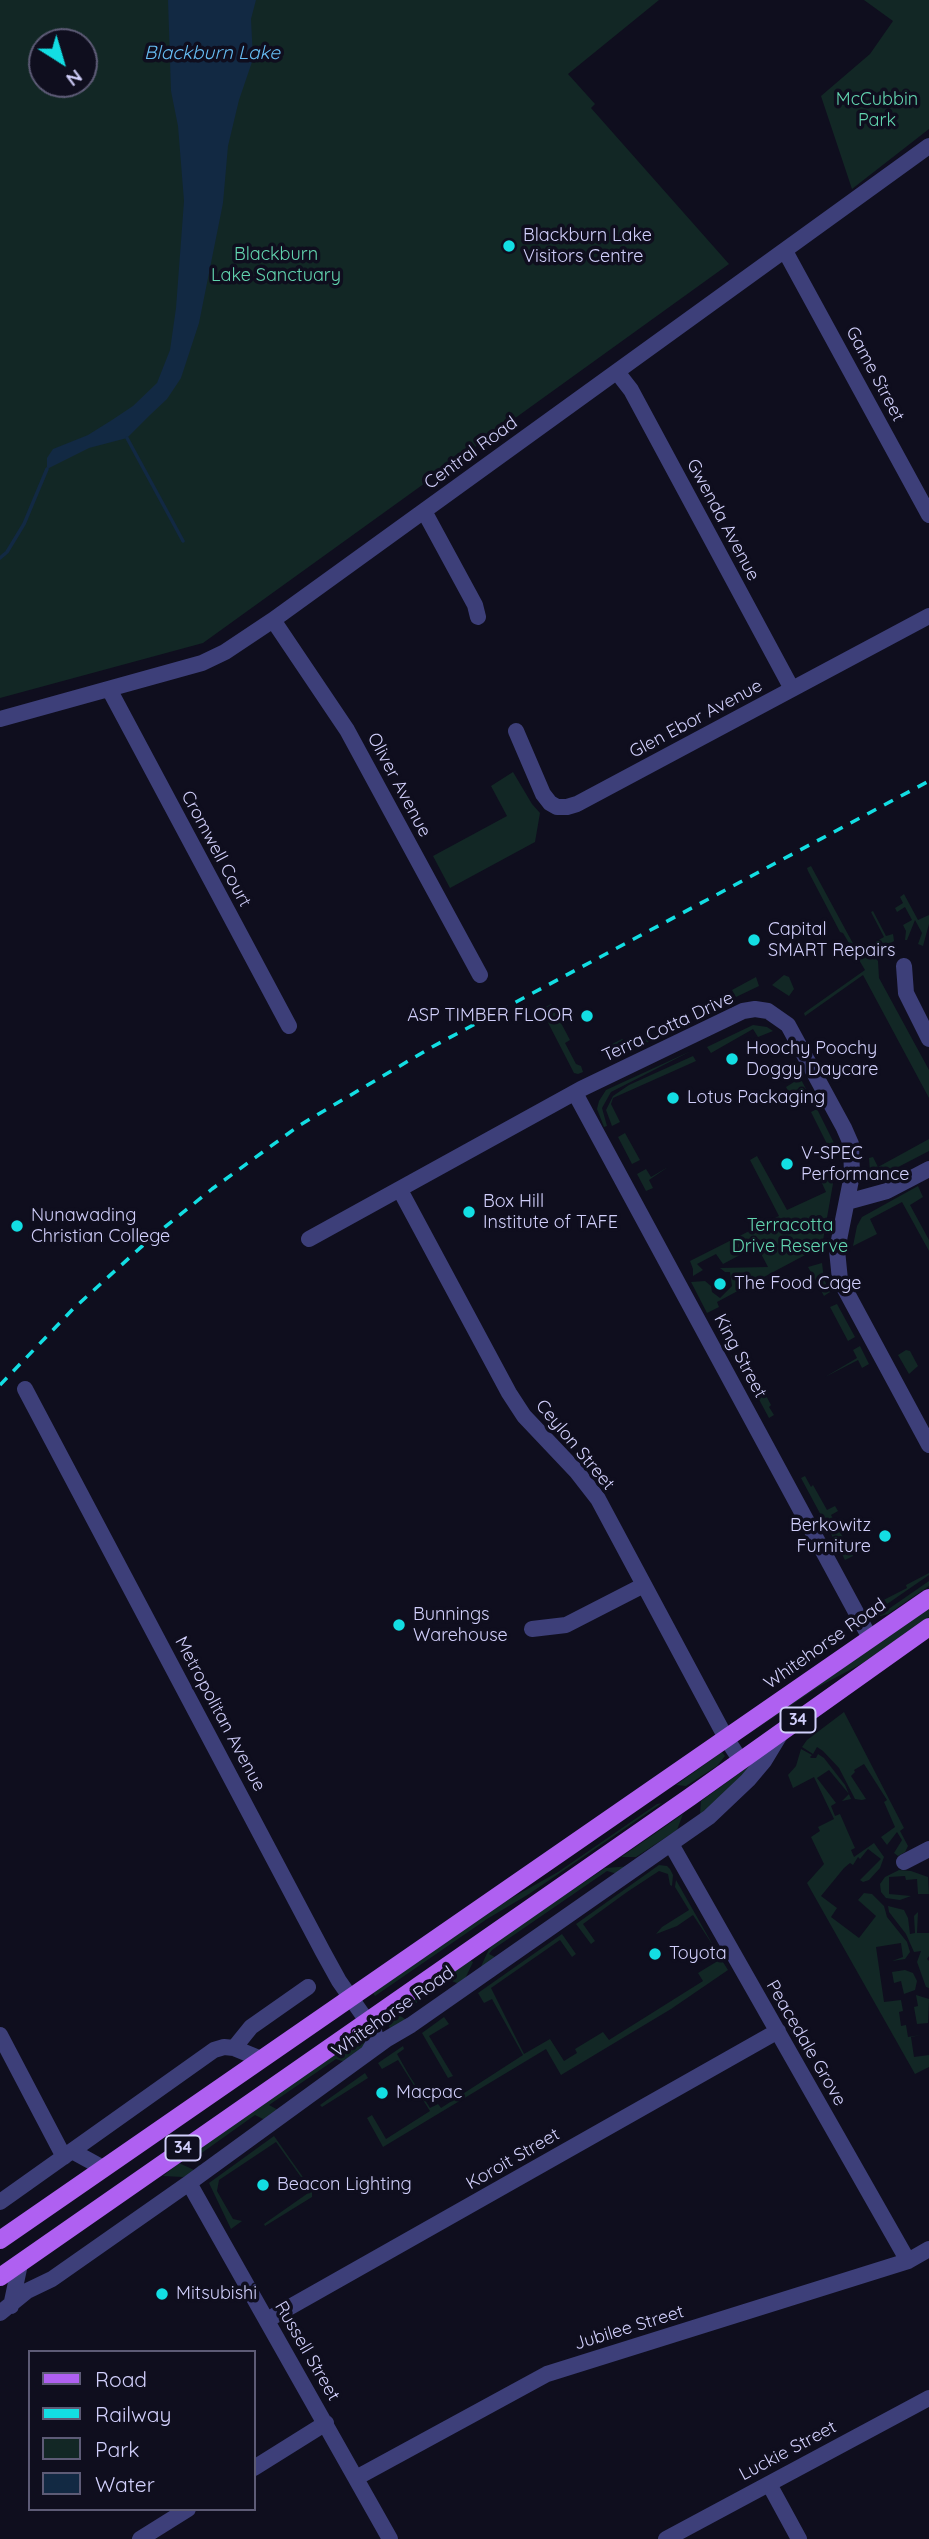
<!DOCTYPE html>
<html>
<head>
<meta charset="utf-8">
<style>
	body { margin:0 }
	#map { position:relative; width:929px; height:2539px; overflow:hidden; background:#0f0e1e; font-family:Quicksand,sans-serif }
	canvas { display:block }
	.legend { position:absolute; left:28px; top:2350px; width:228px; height:161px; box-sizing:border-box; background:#0f0e1e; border:2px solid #5d5b76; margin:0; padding:9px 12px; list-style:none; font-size:21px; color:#d1cffb }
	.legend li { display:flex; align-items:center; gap:14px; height:35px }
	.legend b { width:35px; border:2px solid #5d5b76 }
	.north { position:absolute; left:28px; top:28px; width:70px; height:70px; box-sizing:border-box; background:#0f0e1e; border:2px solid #5d5b76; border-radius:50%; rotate:143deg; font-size:19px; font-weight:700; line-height:28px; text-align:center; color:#d1cffb }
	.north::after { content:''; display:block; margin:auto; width:24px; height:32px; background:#13dee3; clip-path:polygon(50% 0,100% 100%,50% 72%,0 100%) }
</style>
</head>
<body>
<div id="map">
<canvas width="929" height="2539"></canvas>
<ul class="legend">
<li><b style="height:9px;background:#af60f1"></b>Road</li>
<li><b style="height:9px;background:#13dee3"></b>Railway</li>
<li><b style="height:19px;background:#122725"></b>Park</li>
<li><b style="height:19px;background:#122943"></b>Water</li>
</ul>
<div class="north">N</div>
</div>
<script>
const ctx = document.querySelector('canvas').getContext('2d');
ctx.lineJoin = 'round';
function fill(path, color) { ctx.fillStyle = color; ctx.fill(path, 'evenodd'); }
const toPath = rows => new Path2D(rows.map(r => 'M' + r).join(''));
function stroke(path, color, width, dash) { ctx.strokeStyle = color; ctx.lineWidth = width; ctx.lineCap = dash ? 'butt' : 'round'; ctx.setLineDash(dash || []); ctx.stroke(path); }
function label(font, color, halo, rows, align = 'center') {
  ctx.font = font + ' Quicksand,sans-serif'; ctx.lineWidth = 7; ctx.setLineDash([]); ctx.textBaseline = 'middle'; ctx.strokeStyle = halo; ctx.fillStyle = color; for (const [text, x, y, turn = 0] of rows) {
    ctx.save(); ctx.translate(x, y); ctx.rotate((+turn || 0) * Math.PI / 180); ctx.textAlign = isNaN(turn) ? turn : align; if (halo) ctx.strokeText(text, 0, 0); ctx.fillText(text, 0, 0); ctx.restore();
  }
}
const green = toPath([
	[0,0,659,0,568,74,595,104,591,108,729,264,203,643,0,698],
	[42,42,84,42,84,84,42,84],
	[864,0,929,0,929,129,852,189,821,96,870,54,893,21],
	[513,772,532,804,540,813,535,842,450,888,433,856,507,816,491,786],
	[811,866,856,949,867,949,878,961,879,978,929,1070,929,1098,863,975,805,1016,804,1013,865,970,843,933,840,932,808,871,807,868],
	[904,894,918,920,929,915,929,924,923,946,918,944,922,933,915,920,907,940,905,940,906,931,903,925,912,920,905,907,897,912,895,908,903,903,900,897],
	[873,911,886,936,893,934,894,941,882,949,875,942,884,937,871,912],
	[784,975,789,977,794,989,789,996,772,985],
	[756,977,759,986,736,997,732,990],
	[726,994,728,1000,702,1014,699,1008],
	[551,1004,570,1040,565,1043,576,1064,581,1066,583,1072,578,1074,574,1073,542,1011,542,1009],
	[687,1014,691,1020,681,1026,646,1043,643,1039,681,1023,679,1018],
	[753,1025,767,1027,773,1031,758,1037,753,1029,711,1053,707,1047],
	[622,1039,633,1048,615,1056,610,1045],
	[691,1051,611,1092,602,1108,607,1126,604,1127,597,1109,599,1101,606,1090],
	[693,1056,696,1061,613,1098,611,1104,620,1122,612,1126,606,1110,613,1096,629,1085],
	[794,1066,806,1089,791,1097,786,1087,794,1082,788,1070],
	[817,1109,835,1145,829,1148,811,1112],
	[625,1133,640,1160,632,1164,618,1137],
	[929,1139,929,1151,877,1178,871,1178,873,1174,870,1171,869,1158,873,1157,878,1167],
	[757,1156,787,1210,826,1192,821,1181,830,1177,834,1178,822,1246,717,1302,719,1307,707,1313,691,1282,705,1281,711,1286,712,1292,720,1298,732,1286,730,1272,725,1272,720,1268,768,1267,757,1246,723,1264,716,1254,697,1264,703,1270,693,1276,693,1269,690,1261,779,1216,750,1160],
	[668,1167,649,1180,653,1188,646,1191,637,1174,646,1169,651,1177],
	[918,1186,923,1197,910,1205,929,1240,929,1251,902,1202,870,1219,877,1234,853,1246,857,1226,862,1217],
	[822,1263,824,1279,830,1292,824,1296,808,1267],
	[837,1304,855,1337,848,1341,830,1307],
	[860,1346,869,1364,862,1368,858,1360,825,1377,857,1358,853,1350],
	[742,1350,771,1405,769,1407,774,1415,769,1418,741,1366,731,1356],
	[906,1350,910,1351,918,1366,909,1374,898,1355],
	[805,1476,811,1487,813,1485,827,1510,835,1506,838,1511,831,1515,853,1556,845,1560,801,1478],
	[929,1573,929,1575,877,1611,872,1611,868,1608,907,1588,906,1585],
	[929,1581,929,1586,910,1599,888,1614,877,1617],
	[929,1607,929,1617,863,1663,818,1687,742,1739],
	[844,1712,904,1828,900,1831,908,1846,905,1852,898,1856,894,1853,902,1840,897,1832,887,1845,881,1837,895,1827,884,1802,887,1800,864,1764,854,1770,855,1772,851,1776,866,1799,862,1800,855,1799,839,1768,823,1751,817,1747,813,1754,802,1747,807,1740],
	[801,1749,812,1755,810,1757,811,1758,816,1758,818,1754,824,1758,845,1785,851,1799,842,1801,849,1794,829,1770,817,1778,836,1803,831,1806,835,1816,840,1814,850,1837,855,1848,851,1850,854,1857,874,1843,884,1857,880,1868,869,1880,863,1882,860,1880,881,1859,868,1849,860,1859,858,1857,853,1865,850,1863,844,1868,821,1896,837,1908,831,1917,859,1938,876,1916,858,1900,864,1893,872,1894,884,1906,887,1917,907,1942,910,1952,905,1959,892,1961,903,1957,901,1943,876,1947,884,2002,901,2000,903,2011,899,2012,901,2026,906,2025,908,2037,921,2035,911,2037,914,2057,929,2055,929,2067,915,2074,807,1883,824,1864,811,1837,820,1831,818,1827,834,1819,814,1777,793,1788,788,1775,796,1766],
	[722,1752,725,1756,717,1766,686,1786,676,1785],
	[763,1756,722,1798,700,1814,701,1801],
	[662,1803,529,1894,487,1919,375,1996,373,1993,508,1900,558,1872,657,1804],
	[683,1814,677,1830,636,1857,621,1857],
	[659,1865,667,1866,670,1869,673,1875,672,1886,670,1885,668,1874,659,1871,627,1892,583,1924,595,1941,591,1944,576,1924],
	[632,1866,621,1875,607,1871,492,1950,489,1954,499,1959,478,1973,489,1949,494,1943,605,1868],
	[899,1870,911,1871,928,1877,929,1894,918,1894,917,1879,906,1880,905,1876,889,1877,889,1894,911,1896,900,1900,886,1898,881,1892,880,1884,885,1877],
	[676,1880,714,1947,693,1915,677,1926,656,1934,662,1927,689,1910,675,1887],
	[888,1906,904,1910,908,1918,910,1934,915,1933,914,1916,918,1912,917,1933,929,1933,929,1956,927,1959,929,1961,929,1988,926,1987,917,1962,921,1951,914,1952,906,1934,889,1912],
	[562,1934,576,1954,572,1957,560,1940,491,1988,524,2054,550,2039,564,2061,577,2053,575,2049,603,2032,609,2040,703,1981,698,1973,721,1959,728,1970,671,2009,561,2075,546,2049,383,2147,367,2118,372,2115,386,2139,430,2111,398,2060,382,2069,378,2063,403,2046,404,2049,397,2054,409,2075,430,2108,438,2104,441,2108,523,2055,492,1999,484,2003,478,1993],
	[470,1960,473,1962,462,1985,449,1980,399,2015,408,2021,390,2030,387,2018],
	[905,1970,913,1973,917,1981,915,1990,904,1994,901,1981,894,1983,892,1972],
	[916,1995,929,1999,928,2023,917,2024,914,2007,918,2006],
	[444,2017,449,2024,429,2036,453,2076,448,2078,422,2033],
	[362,2035,365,2036,367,2041,360,2052,348,2063,336,2059,269,2105,278,2110,265,2120,255,2115,196,2157,193,2153],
	[365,2073,368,2078,322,2107,320,2105],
	[274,2136,312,2190,312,2197,265,2226,264,2224,311,2191,276,2142,219,2180,217,2191,233,2219,242,2221,231,2229,209,2183],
	[179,2163,194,2170,199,2165,201,2166,188,2176,183,2177,163,2176]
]);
const water = toPath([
	[168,0,256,0,251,19,253,59,239,100,228,146,223,203,199,323,181,378,167,399,150,415,127,438,89,448,47,469,47,458,53,449,88,435,112,420,133,406,157,383,170,350,176,308,184,201,178,126,171,91]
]);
const stream = toPath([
	[127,438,183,541],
	[0,558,7,552,24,524,47,469]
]);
const minor = toPath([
	[785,251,929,515],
	[617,372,631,390,792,689],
	[424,511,475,605,478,617],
	[273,620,347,730,480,975],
	[109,689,289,1026],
	[0,719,202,663,225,652,273,620,929,146],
	[516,731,543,794,550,803,557,807,567,807,577,804,929,616],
	[904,966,906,993,929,1039],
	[575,1093,870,1638],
	[400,1190,509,1393,524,1416,577,1472,598,1499,726,1738,741,1761],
	[847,1202,887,1191,929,1169],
	[309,1239,581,1089,743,1011,755,1009,768,1011,788,1025,844,1128,851,1144,852,1175,837,1250,840,1280,929,1445],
	[25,1389,323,1952,339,1981,374,2031,376,2039,369,2051],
	[532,1629,566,1625,644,1585],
	[671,1844,908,2261],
	[904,1862,929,1849],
	[0,2035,64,2157],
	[234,2048,251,2027,308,1987],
	[72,2151,103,2168],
	[189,2183,390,2539],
	[0,2202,214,2050,224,2047,234,2048,261,2059],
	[11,2306,20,2264],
	[0,2313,27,2291,52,2279,189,2183,387,2039,411,2025,709,1817,748,1780,764,1761,781,1733],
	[267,2320,778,2031],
	[254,2468,326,2423],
	[356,2478,547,2374,908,2261,929,2249],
	[769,2484,799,2539],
	[140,2539,188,2509],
	[666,2539,929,2398]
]);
const major = toPath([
	[0,2240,929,1598],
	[0,2277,690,1797,929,1627]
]);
const rail = toPath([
	[0,1385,73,1309,150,1239,212,1189,300,1125,432,1047,929,781]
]);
const markers = [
	[509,246,7,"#13dee3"],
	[754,940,7,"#13dee3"],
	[587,1016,7,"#13dee3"],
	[732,1059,7,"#13dee3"],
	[673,1098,7,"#13dee3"],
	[787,1164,7,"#13dee3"],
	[469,1212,7,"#13dee3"],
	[17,1226,7,"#13dee3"],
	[720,1284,7,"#13dee3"],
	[885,1536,7,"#13dee3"],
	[399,1625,7,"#13dee3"],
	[655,1954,7,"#13dee3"],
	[382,2093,7,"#13dee3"],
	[263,2185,7,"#13dee3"],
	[162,2294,7,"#13dee3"]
];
const shields = [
	[798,1720,35],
	[183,2148,35]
];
const shieldNames = [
	["34",798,1720],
	["34",183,2148]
];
const parkNames = [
	["McCubbin",877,100],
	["Park",877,121],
	["Blackburn",276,255],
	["Lake Sanctuary",276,276],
	["Terracotta",790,1226],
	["Drive Reserve",790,1247]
];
const poiNames = [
	["Blackburn Lake",523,236],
	["Visitors Centre",523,257],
	["Capital",768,930],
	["SMART Repairs",768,951],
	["ASP TIMBER FLOOR",573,1016,"right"],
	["Hoochy Poochy",746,1049],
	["Doggy Daycare",746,1070],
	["Lotus Packaging",687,1098],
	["V-SPEC",801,1154],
	["Performance",801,1175],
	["Box Hill",483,1202],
	["Institute of TAFE",483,1223],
	["Nunawading",31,1216],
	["Christian College",31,1237],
	["The Food Cage",734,1284],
	["Berkowitz",871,1526,"right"],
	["Furniture",871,1547,"right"],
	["Bunnings",413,1615],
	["Warehouse",413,1636],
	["Toyota",669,1954],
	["Macpac",396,2093],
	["Beacon Lighting",277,2185],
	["Mitsubishi",176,2294]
];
const streetNames = [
	["Game Street",875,374,62],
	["Central Road",471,453,-36],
	["Gwenda Avenue",723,520,62],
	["Glen Ebor Avenue",696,719,-28],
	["Oliver Avenue",399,785,62],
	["Cromwell Court",216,849,62],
	["Terra Cotta Drive",668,1027,-25],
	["King Street",740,1356,62],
	["Ceylon Street",575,1445,50],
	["Whitehorse Road",825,1644,-35],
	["Metropolitan Avenue",220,1714,62],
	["Whitehorse Road",393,2012,-35],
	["Peacedale Grove",806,2043,60],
	["Koroit Street",513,2159,-30],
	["Jubilee Street",629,2328,-17],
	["Russell Street",307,2351,60],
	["Luckie Street",788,2451,-28]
];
const waterNames = [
	["Blackburn Lake",212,53]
];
fill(green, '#122725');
fill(water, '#122943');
stroke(stream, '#122943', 3.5);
stroke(minor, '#3d3f79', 16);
stroke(major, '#af60f1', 18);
stroke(rail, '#13dee3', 3.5, [10, 9]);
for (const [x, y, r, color] of markers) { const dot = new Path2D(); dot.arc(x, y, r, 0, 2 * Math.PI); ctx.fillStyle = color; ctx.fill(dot); stroke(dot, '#0f0e1e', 2.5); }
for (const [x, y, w] of shields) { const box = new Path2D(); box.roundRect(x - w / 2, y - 12.5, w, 25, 5); ctx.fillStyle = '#0f0e1e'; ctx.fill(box); stroke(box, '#d1cffb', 2); }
label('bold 16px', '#d1cffb', null, shieldNames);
label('18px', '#62d4af', '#0f0e1e', parkNames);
label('18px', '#d1cffb', '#0f0e1e', poiNames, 'left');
label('18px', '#d1cffb', '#0f0e1e', streetNames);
label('italic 19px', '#66bcf2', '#0f0e1e', waterNames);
</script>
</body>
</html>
